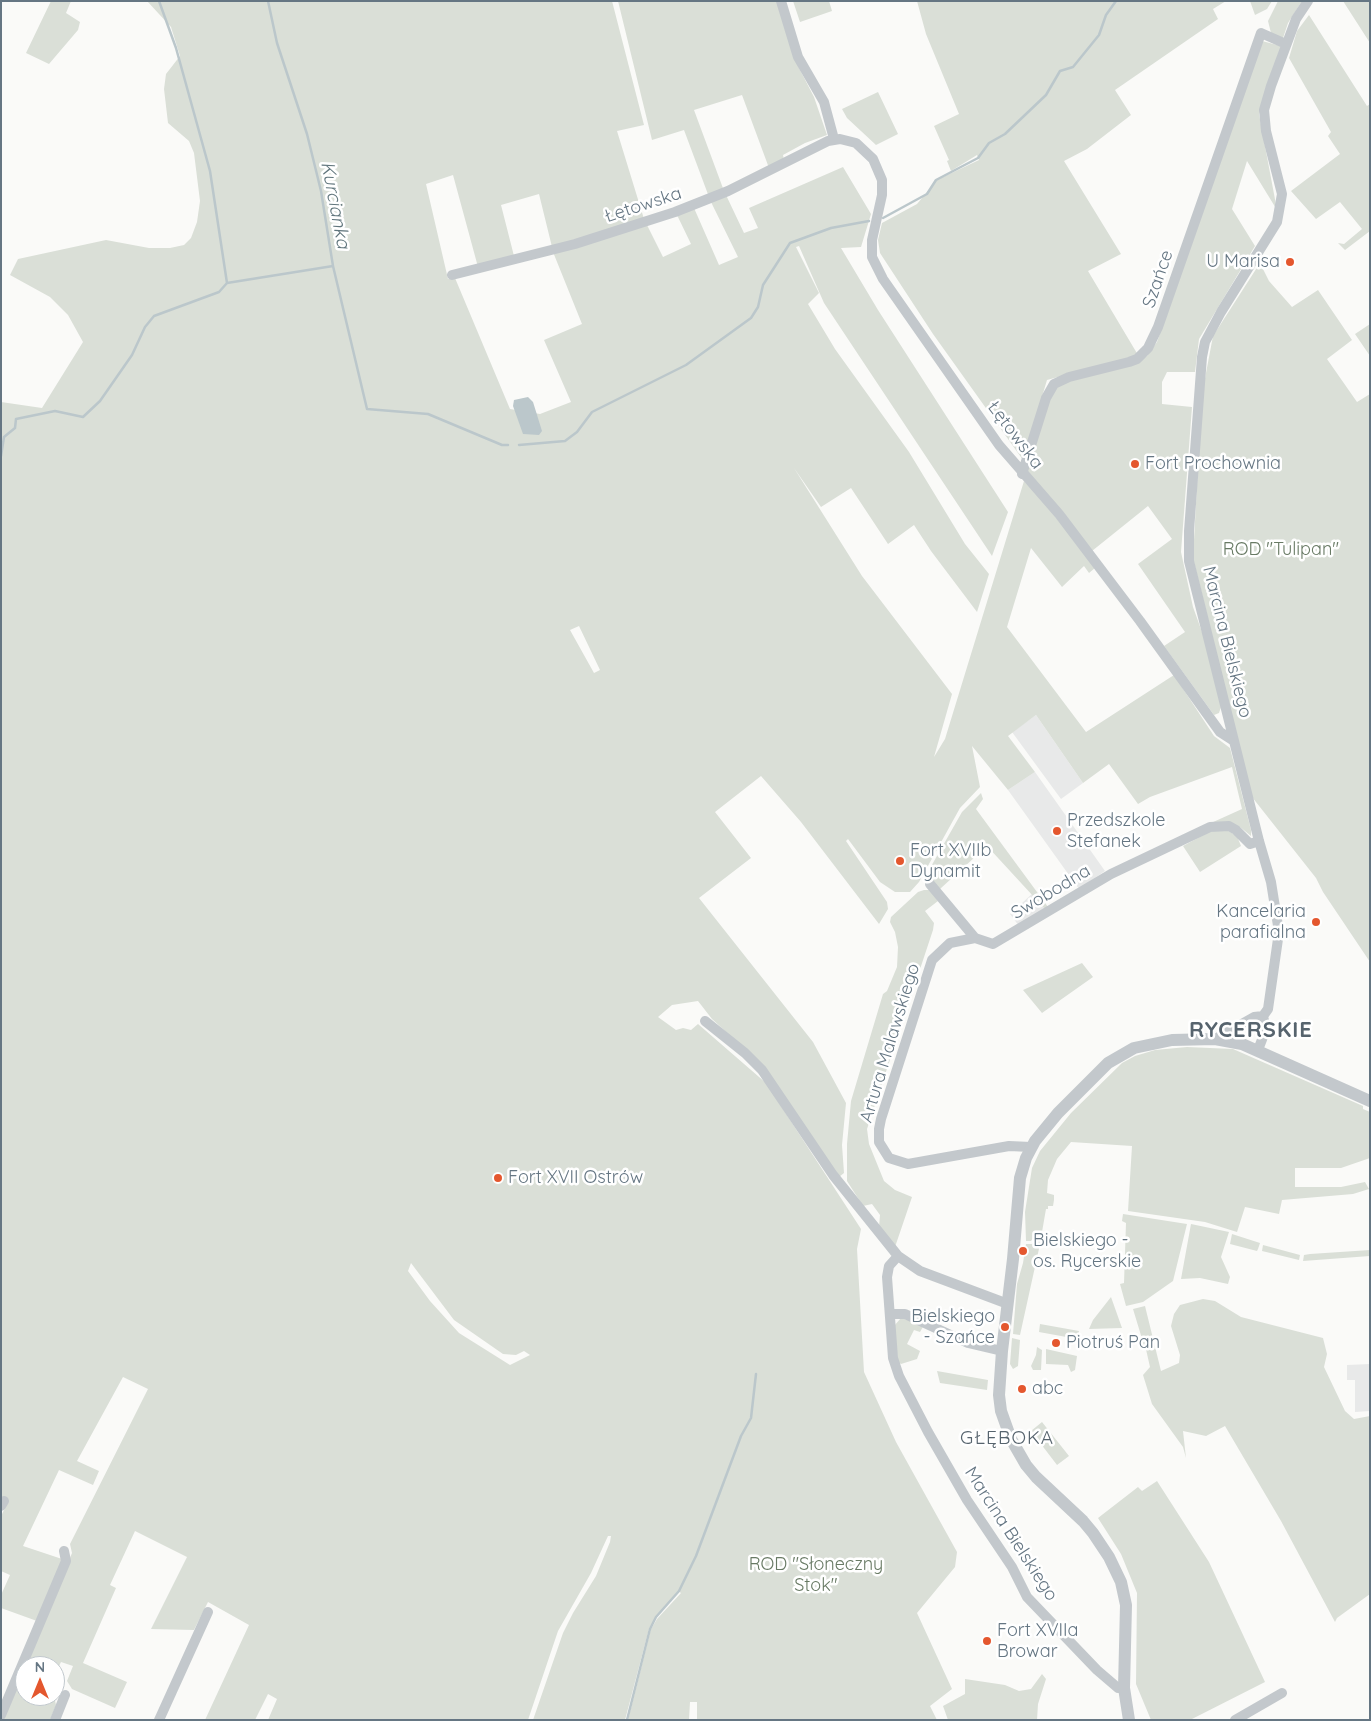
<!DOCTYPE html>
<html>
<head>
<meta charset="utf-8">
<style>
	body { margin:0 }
	#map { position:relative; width:1371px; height:1721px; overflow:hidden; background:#fafaf8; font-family:Quicksand,sans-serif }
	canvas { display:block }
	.frame { position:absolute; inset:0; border:2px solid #657683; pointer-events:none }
	.north { position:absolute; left:15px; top:1656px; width:50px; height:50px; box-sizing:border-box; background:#fff; border:1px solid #c1c8cd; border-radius:50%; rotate:0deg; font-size:14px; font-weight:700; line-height:20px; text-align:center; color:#657683 }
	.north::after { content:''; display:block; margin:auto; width:18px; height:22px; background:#e4572e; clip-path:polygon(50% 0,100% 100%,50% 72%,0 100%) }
</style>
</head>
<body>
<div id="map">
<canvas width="1371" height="1721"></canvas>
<div class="frame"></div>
<div class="north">N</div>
</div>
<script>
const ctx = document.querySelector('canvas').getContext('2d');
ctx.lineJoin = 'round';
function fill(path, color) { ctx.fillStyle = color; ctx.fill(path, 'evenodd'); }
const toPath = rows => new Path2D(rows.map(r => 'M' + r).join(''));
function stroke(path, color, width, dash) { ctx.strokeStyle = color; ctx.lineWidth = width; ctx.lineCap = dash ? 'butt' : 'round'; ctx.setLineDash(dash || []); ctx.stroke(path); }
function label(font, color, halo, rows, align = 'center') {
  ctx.font = font + ' Quicksand,sans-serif'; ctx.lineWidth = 5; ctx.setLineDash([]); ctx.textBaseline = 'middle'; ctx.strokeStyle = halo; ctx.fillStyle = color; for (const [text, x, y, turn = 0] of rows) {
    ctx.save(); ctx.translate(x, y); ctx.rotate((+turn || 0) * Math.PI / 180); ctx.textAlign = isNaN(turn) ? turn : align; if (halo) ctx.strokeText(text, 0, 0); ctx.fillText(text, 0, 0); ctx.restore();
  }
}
const built = toPath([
	[1036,715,1083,783,1061,799,1012,732],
	[1035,772,1105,871,1079,889,1008,790],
	[1033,893,1045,909,1019,926,1010,914],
	[1370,1364,1370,1411,1355,1412,1355,1380,1347,1380,1347,1365]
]);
const green = toPath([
	[51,1,71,1,66,13,80,22,78,30,49,64,26,53],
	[147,1,612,1,644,125,617,131,644,219,552,247,539,194,501,205,514,256,478,267,453,175,426,184,448,279,455,278,510,409,540,414,571,402,544,340,582,324,553,252,647,225,663,257,691,244,677,215,694,208,719,265,738,257,711,202,726,195,744,233,758,228,749,208,843,167,871,214,861,247,841,248,878,310,1008,512,992,556,824,303,799,246,796,247,819,293,808,304,835,349,909,452,965,544,989,574,977,612,931,551,914,525,888,544,851,488,821,507,794,468,862,576,952,694,934,757,945,739,1024,481,1044,502,1095,568,1089,573,1084,566,1062,587,1031,548,1007,627,1086,732,1174,675,1214,736,1230,748,1251,830,1251,836,1240,827,1211,823,1242,809,1232,767,1150,797,1138,804,1109,764,1083,783,1036,715,1008,736,1035,772,1008,790,972,746,980,787,960,808,919,882,910,892,895,892,880,882,848,839,846,841,887,902,888,909,879,924,801,822,761,776,715,812,751,858,699,898,813,1042,846,1103,842,1145,844,1173,839,1177,758,1061,712,1019,698,1001,672,1005,658,1017,676,1030,683,1028,691,1030,698,1024,766,1083,861,1229,857,1249,864,1372,896,1442,957,1552,955,1567,917,1613,952,1689,930,1706,937,1720,697,1720,697,1702,690,1702,689,1720,628,1720,651,1629,657,1619,681,1593,678,1591,655,1618,649,1629,625,1720,533,1720,563,1633,573,1613,596,1576,610,1542,611,1536,608,1536,591,1573,558,1631,528,1720,268,1720,277,1699,268,1694,255,1720,205,1720,249,1625,208,1602,194,1630,151,1629,187,1557,135,1531,110,1585,116,1588,83,1663,127,1682,115,1708,72,1689,67,1681,73,1666,61,1662,55,1674,55,1666,25,1666,25,1696,54,1696,56,1705,50,1720,2,1720,72,1553,70,1544,148,1389,123,1377,77,1461,99,1471,93,1485,59,1470,23,1546,62,1559,37,1621,1,1608,1,1595,10,1575,1,1571,1,1516,9,1500,1,1497,1,402,42,408,83,342,68,315,50,297,10,275,18,259,106,240,149,248,170,248,184,245,191,238,197,222,200,201,194,153,189,141,168,123,164,89,166,74,180,56,171,27],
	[579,626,600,670,594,673,570,630],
	[411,1263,454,1320,503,1354,516,1355,524,1351,530,1355,510,1365,459,1333,430,1301,408,1271],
	[618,1,777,1,799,68,814,97,827,135,805,143,783,155,784,160,769,168,742,95,694,110,724,191,709,197,684,130,652,140],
	[793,1,829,1,832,11,800,22],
	[917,1,1226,1,1213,9,1218,19,1115,90,1131,115,1087,149,1064,161,1121,254,1088,271,1138,355,1047,380,1023,460,933,334,880,253,878,240,882,223,917,204,937,180,979,160,977,155,951,171,947,161,949,160,934,126,959,114,926,34],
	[1250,1,1272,1,1267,9,1255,15],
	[1278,1,1302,1,1288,23,1283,38,1271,33,1268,21],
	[1343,1,1370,1,1370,43],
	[1309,15,1367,106,1370,104,1370,231,1345,250,1338,243,1344,244,1362,229,1340,202,1316,219,1291,191,1340,154,1328,136,1331,132,1289,58,1297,31],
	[1262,41,1281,46,1259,114,1277,210,1247,161,1232,209,1255,246,1199,339,1195,372,1167,372,1162,382,1162,404,1192,407,1181,552,1193,607,1206,643,1221,707,1219,713,1214,715,1164,646,1185,632,1138,564,1172,539,1148,506,1092,551,1025,469,1049,397,1058,385,1147,356,1157,342],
	[878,92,898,134,876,145,847,118,842,109],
	[1260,263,1269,281,1292,307,1318,290,1352,340,1327,359,1357,402,1370,394,1370,962,1323,892,1316,878,1252,797,1193,558,1202,394,1213,336],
	[1370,324,1370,356,1355,334],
	[981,793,983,799,976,809,1048,907,1045,909,987,846,940,889,930,878,929,870,962,812],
	[1225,829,1237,836,1241,846,1200,872,1183,846,1209,832],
	[924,890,930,890,938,901,925,911,934,923,933,930,867,1129,869,1144,884,1181,895,1190,912,1197,895,1247,879,1227,880,1215,872,1204,863,1206,847,1181,847,1144,851,1101,883,994,887,991,897,967,898,947,895,932,890,922,891,917,918,892],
	[1082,963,1093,977,1042,1013,1023,990],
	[1187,1047,1233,1049,1363,1106,1363,1109,1370,1112,1370,1158,1341,1168,1295,1168,1295,1187,1341,1187,1365,1182,1369,1189,1353,1194,1282,1200,1279,1214,1245,1207,1237,1232,1205,1222,1128,1211,1132,1146,1071,1142,1057,1159,1048,1180,1047,1193,1054,1195,1054,1200,1053,1206,1048,1206,1048,1209,1046,1209,1042,1232,1037,1232,1031,1241,1026,1241,1025,1212,1032,1168,1040,1151,1071,1113,1122,1063,1135,1056,1155,1050],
	[1123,1214,1187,1224,1173,1281,1143,1302,1126,1306,1120,1284,1124,1283,1126,1223,1122,1221],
	[1191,1224,1229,1232,1221,1257,1230,1277,1228,1284,1200,1278,1181,1279],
	[1232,1234,1260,1243,1258,1249,1257,1251,1230,1244],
	[1039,1235,1042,1235,1020,1335,1013,1334,1017,1284,1023,1263,1026,1244,1032,1244],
	[1263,1245,1300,1255,1299,1260,1262,1251],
	[1370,1250,1370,1256,1303,1261,1304,1255,1310,1254],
	[1111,1297,1122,1328,1089,1329,1093,1320],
	[1203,1299,1215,1301,1241,1317,1323,1338,1327,1354,1324,1367,1345,1411,1354,1419,1370,1416,1370,1594,1337,1618,1335,1622,1281,1521,1225,1426,1206,1436,1183,1431,1186,1458,1183,1447,1152,1404,1143,1375,1150,1367,1145,1345,1138,1346,1143,1342,1133,1309,1145,1306,1161,1371,1179,1363,1180,1355,1171,1326,1174,1314,1180,1305],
	[901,1318,924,1325,920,1332,914,1330,907,1344,920,1351,917,1359,901,1364,898,1362,894,1326],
	[1040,1324,1079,1331,1078,1336,1072,1338,1039,1332],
	[1012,1338,1020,1340,1018,1366,1013,1369,1010,1364],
	[1037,1347,1042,1350,1041,1370,1033,1370,1031,1366,1036,1355],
	[1046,1349,1077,1356,1075,1370,1071,1372,1068,1365,1046,1364],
	[937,1371,988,1380,987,1390,940,1383],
	[1042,1422,1069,1456,1057,1465,1031,1431],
	[1157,1481,1209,1562,1265,1682,1190,1720,1151,1720,1136,1684,1137,1593,1121,1554,1098,1518,1138,1487,1142,1491],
	[1042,1674,1046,1679,1038,1704,1037,1720,948,1720,943,1706,965,1694,965,1679,1005,1685,1019,1691,1031,1689]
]);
const water = toPath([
	[528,397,533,402,542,431,539,435,523,434,513,406,514,400]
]);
const stream = toPath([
	[159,1,176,48,210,171,227,283],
	[883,218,927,194,936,180,978,158,989,143,1005,134,1046,95,1060,71,1073,67,1099,35,1106,15,1116,1],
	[333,266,367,409,428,414,502,445,508,445],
	[519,445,565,441,577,432,592,412,686,365,751,318,758,307,763,285,790,243,831,228,869,221],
	[1,456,4,437,15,428,16,419,55,411,83,417,100,401,132,355,145,327,154,316,219,292,227,283,333,266,321,191,307,134,277,43,268,1],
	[627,1720,650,1629,656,1617,679,1591,696,1556,741,1436,751,1418,756,1374]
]);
const minor = toPath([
	[781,1,798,57,824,102,834,139],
	[452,275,575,244,675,212,728,191,828,141,840,139,856,143,873,159,882,180,882,195,872,240,872,257,883,279,999,445,1059,514,1140,621,1220,732,1234,741],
	[1022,474,1046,398,1054,384,1069,377,1129,362,1137,359,1148,348,1158,327,1261,33,1286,44],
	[930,884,975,938,993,944,1111,874,1210,827,1229,826,1236,830,1250,844,1259,841],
	[975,938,950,943,932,960,881,1119,879,1129,879,1142,889,1158,908,1164,1009,1146,1031,1147],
	[705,1021,745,1053,762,1070,833,1175,898,1256,920,1271,1008,1304],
	[1215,1039,1254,1017,1263,1016,1268,1009,1279,932,1271,882,1259,841,1189,561,1189,531,1202,357,1205,342,1221,312,1277,222,1282,194,1266,131,1264,110,1271,86,1296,19,1308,1],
	[1258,1050,1266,1029,1263,1016],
	[898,1256,889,1266,887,1277,893,1358,899,1376,928,1432,967,1500,1012,1567,1027,1597,1097,1670,1118,1688,1124,1688],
	[891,1314,905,1314,968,1343,1002,1351],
	[1,1506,4,1501],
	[1,1715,66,1561,64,1551],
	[55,1720,65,1695],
	[159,1720,208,1612],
	[1235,1720,1282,1693]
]);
const tertiary = toPath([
	[1129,1720,1124,1688,1126,1605,1121,1582,1109,1557,1093,1533,1083,1521,1036,1477,1026,1465,1011,1439,1001,1411,999,1395,1002,1351,1013,1259,1020,1178,1026,1158,1035,1141,1058,1113,1108,1063,1134,1048,1172,1040,1215,1039,1242,1044,1370,1101]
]);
const markers = [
	[1290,262,5,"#e4572e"],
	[1135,464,5,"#e4572e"],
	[1057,831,5,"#e4572e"],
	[900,861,5,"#e4572e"],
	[1316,922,5,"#e4572e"],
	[498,1178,5,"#e4572e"],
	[1023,1251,5,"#e4572e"],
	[1005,1327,5,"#e4572e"],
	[1056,1343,5,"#e4572e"],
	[1022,1389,5,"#e4572e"],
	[987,1641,5,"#e4572e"]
];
const streetNames = [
	["Łętowska",643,205,-18],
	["Szańce",1158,279,-71],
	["Łętowska",1015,435,53],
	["Marcina Bielskiego",1227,642,76],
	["Swobodna",1051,892,-31],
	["Artura Malawskiego",890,1043,-73],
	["Marcina Bielskiego",1011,1534,57]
];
const poiNames = [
	["U Marisa",1280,262,"right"],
	["Fort Prochownia",1145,464],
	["Przedszkole",1067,821],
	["Stefanek",1067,842],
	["Fort XVIIb",910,851],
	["Dynamit",910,872],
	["Kancelaria",1306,912,"right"],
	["parafialna",1306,933,"right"],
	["Fort XVII Ostrów",508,1178],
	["Bielskiego -",1033,1241],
	["os. Rycerskie",1033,1262],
	["Bielskiego",995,1317,"right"],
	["- Szańce",995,1338,"right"],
	["Piotruś Pan",1066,1343],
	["abc",1032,1389],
	["Fort XVIIa",997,1631],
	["Browar",997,1652]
];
const parkNames = [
	["ROD \"Tulipan\"",1281,550],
	["ROD \"Słoneczny",816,1565],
	["Stok\"",816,1586]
];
const waterNames = [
	["Kurcianka",335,205,79]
];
const neighbourhoodNames = [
	["GŁĘBOKA",1007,1438]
];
const districtNames = [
	["RYCERSKIE",1251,1030]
];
fill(built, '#e8e9e9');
fill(green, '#dadfd7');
fill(water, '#bbc7cb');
stroke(stream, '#bbc7cb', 2.5);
stroke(minor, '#c3c8cc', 10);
stroke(tertiary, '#c3c8cc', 12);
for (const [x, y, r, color] of markers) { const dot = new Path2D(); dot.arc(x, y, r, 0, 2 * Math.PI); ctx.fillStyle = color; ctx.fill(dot); stroke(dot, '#fff', 2); }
label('18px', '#657683', '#fff', streetNames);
label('18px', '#657683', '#fff', poiNames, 'left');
label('18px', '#687a64', '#fff', parkNames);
label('italic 19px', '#60757c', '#fff', waterNames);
ctx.letterSpacing = '1px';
label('19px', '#57646e', '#fff', neighbourhoodNames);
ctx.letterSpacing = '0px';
ctx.letterSpacing = '1px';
label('bold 22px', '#57646e', '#fff', districtNames);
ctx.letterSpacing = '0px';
</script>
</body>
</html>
